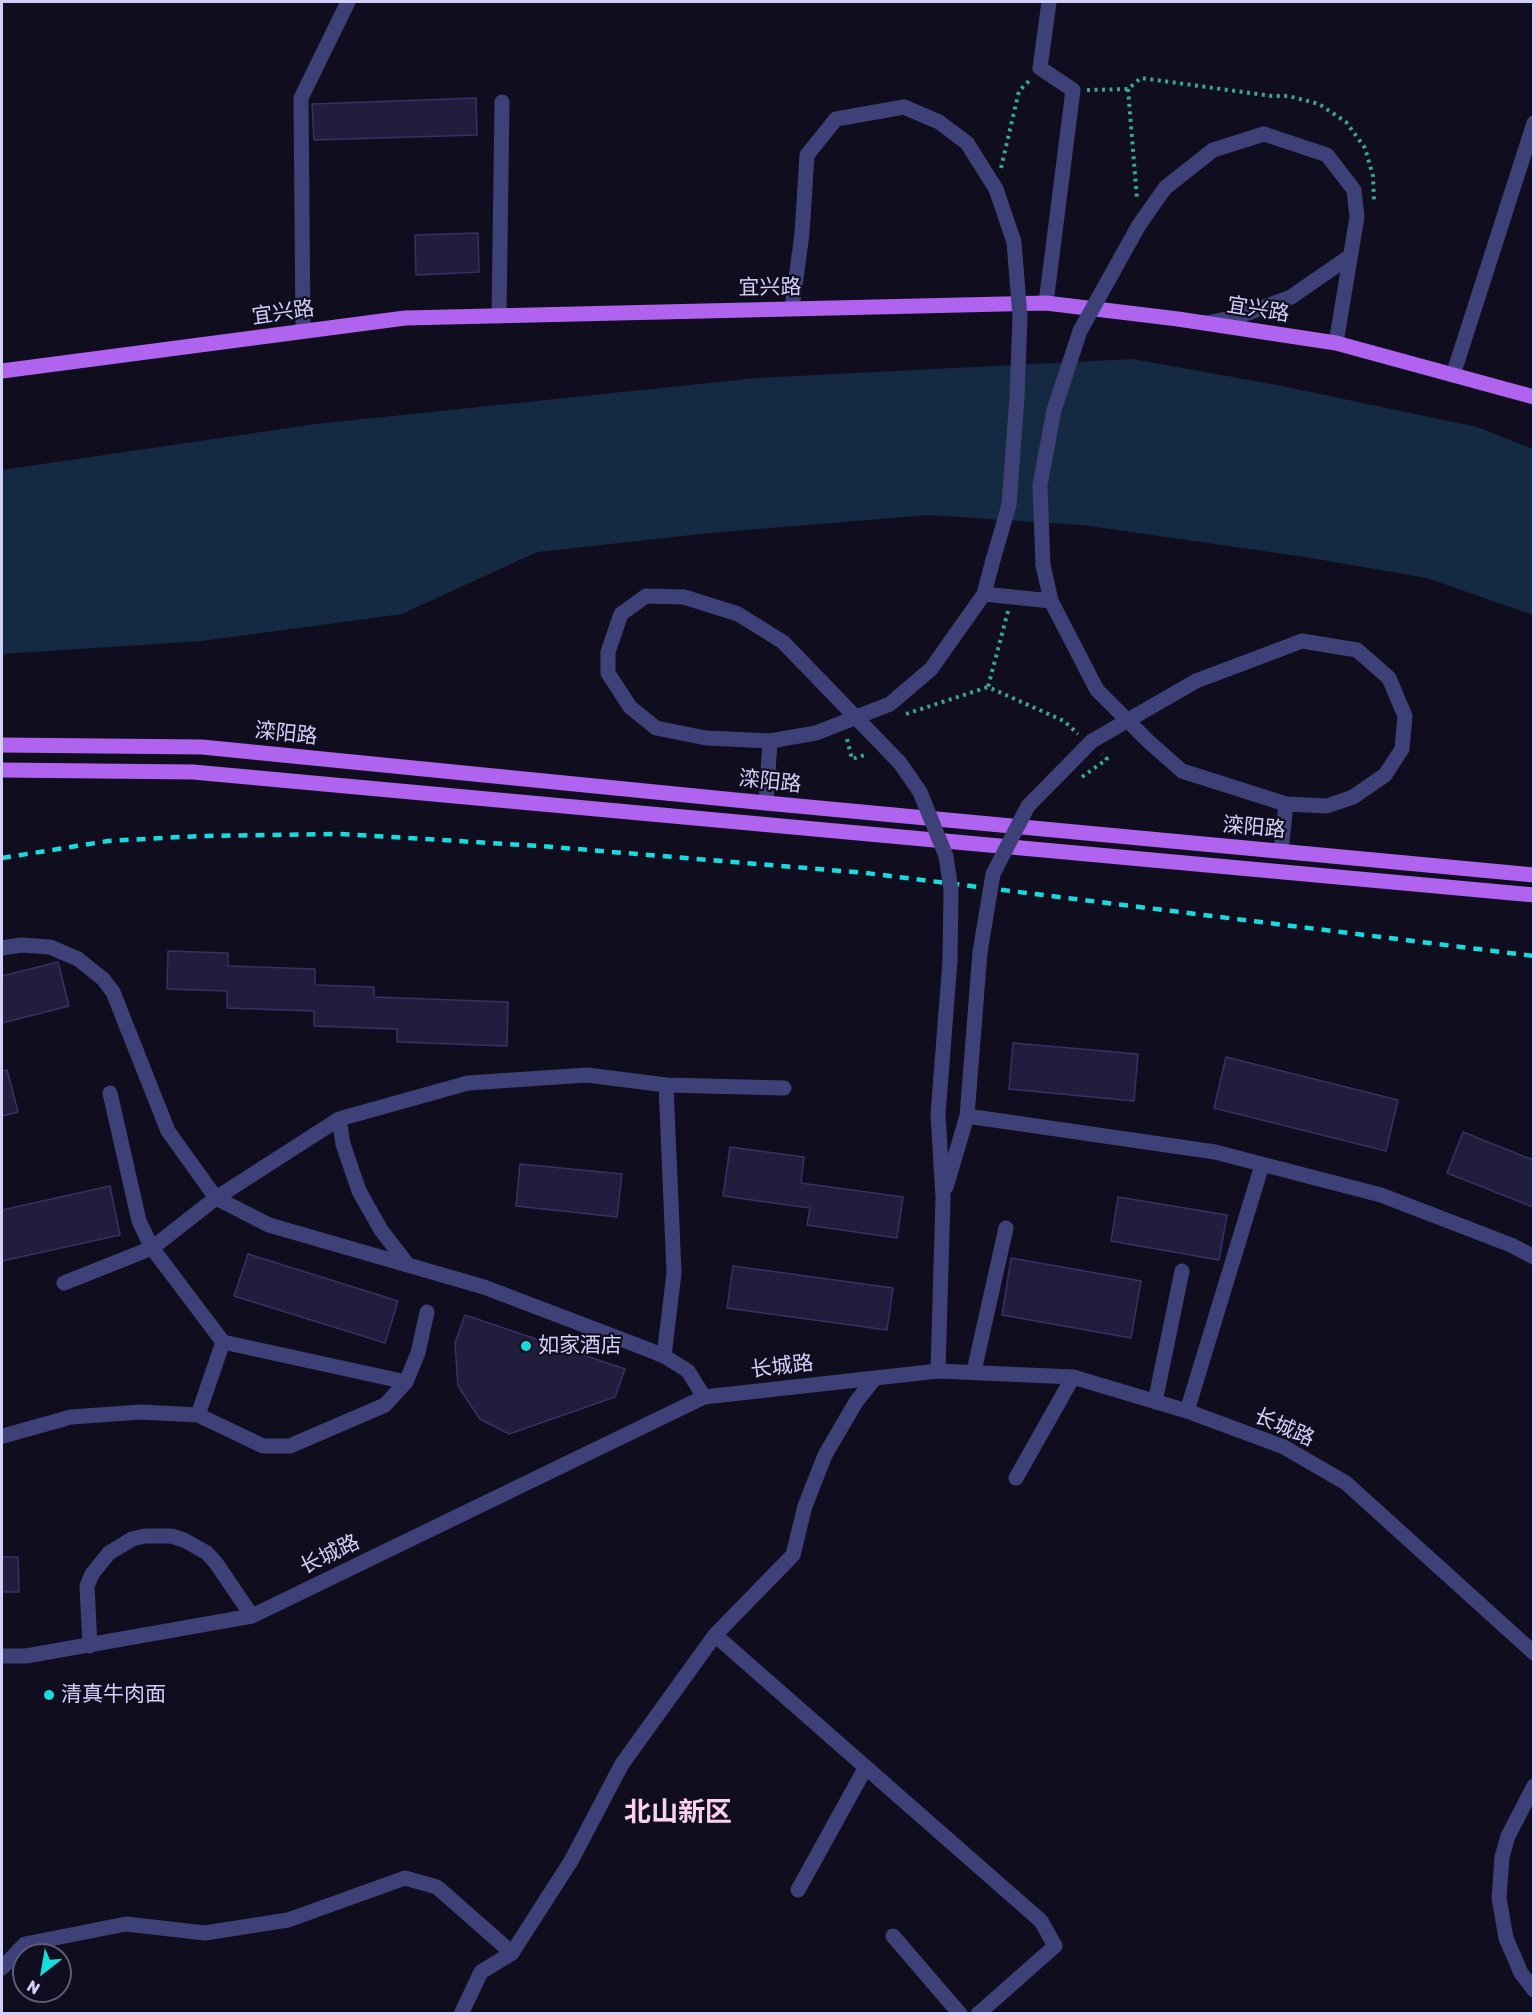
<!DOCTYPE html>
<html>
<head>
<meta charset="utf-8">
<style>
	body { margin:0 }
	#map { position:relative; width:1535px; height:2015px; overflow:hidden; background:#100e1e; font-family:Rubik,sans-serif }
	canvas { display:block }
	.frame { position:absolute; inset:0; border:3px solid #d2d0fa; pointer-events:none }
	.north { position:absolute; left:12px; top:1943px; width:60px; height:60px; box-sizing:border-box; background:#100e1e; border:2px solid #5e5c76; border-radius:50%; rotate:211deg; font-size:16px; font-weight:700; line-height:24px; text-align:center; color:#d2d0fa }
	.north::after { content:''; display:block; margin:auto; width:21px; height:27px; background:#18dbde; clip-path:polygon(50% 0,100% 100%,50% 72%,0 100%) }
</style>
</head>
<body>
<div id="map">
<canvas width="1535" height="2015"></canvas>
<div class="frame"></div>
<div class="north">N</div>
</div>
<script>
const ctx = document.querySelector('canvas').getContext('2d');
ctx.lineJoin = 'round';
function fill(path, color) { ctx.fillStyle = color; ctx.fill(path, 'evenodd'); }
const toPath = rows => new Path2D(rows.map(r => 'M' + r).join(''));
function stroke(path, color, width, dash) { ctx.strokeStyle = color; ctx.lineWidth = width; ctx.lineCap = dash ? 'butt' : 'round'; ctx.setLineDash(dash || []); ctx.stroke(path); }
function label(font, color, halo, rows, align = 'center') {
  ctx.font = font + ' Rubik,"Noto Sans SC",sans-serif'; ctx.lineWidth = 4.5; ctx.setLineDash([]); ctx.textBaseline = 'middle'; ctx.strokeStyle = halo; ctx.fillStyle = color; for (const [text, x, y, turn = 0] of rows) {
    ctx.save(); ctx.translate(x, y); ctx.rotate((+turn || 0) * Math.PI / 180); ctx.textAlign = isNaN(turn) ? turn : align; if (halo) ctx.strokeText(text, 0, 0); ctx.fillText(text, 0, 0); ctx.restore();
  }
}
const water = toPath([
	[1132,359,1277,385,1477,427,1533,449,1533,615,1427,578,1305,557,1082,525,929,515,709,533,537,552,402,614,202,641,2,654,2,470,316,424,757,378]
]);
const building = toPath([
	[476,98,477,135,314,140,312,104,476,98],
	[478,233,479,272,416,275,415,235,478,233],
	[168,951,228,953,228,966,315,969,315,985,374,987,374,997,508,1002,507,1046,397,1042,397,1029,314,1026,314,1011,227,1008,227,991,167,989,168,951],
	[58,962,69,1006,2,1023,2,976,58,962],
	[1013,1043,1138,1054,1134,1101,1009,1089,1013,1043],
	[1226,1057,1398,1100,1386,1151,1214,1108,1226,1057],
	[7,1070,18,1112,2,1116,2,1071,7,1070],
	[1463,1132,1533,1160,1533,1207,1447,1173,1463,1132],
	[730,1147,804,1157,801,1183,903,1197,897,1238,807,1225,810,1208,723,1196,730,1147],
	[520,1164,622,1174,617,1217,516,1206,520,1164],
	[110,1186,120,1235,2,1261,2,1210,110,1186],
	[1118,1197,1227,1215,1219,1260,1111,1241,1118,1197],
	[248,1254,398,1301,385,1343,234,1296,248,1254],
	[1011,1258,1141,1281,1131,1338,1002,1315,1011,1258],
	[733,1266,893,1288,887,1330,727,1308,733,1266],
	[465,1315,625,1369,615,1397,509,1434,480,1419,458,1386,455,1343,465,1315],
	[2,1557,18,1557,19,1592,2,1592,2,1557]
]);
const path = toPath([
	[1128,89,1137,199],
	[1087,90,1128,89,1141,78,1272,96,1288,96,1319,104,1346,122,1365,148,1373,176,1374,202],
	[1001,168,1019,91,1030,80],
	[1008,611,988,687,1064,721,1078,734],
	[906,714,988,687],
	[847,739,852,759,868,754],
	[1082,777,1107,759,1102,754]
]);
const minor = toPath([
	[1264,134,1327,155,1354,190,1357,217,1336,343],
	[1046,303,1073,90,1040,68,1049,2],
	[792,308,802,234,807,155,836,119,904,107],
	[499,316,502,102],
	[1207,323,1240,316,1291,297,1349,257],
	[303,331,301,98,348,2],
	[1453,375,1534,123],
	[1043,565,1051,601,1097,690,1148,741,1182,771,1286,804,1327,806,1353,797,1385,775,1402,749,1405,716,1389,678,1357,650,1302,641,1196,681],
	[984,594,1051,601],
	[684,597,646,596,621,614,608,652,608,673,630,707,656,728,706,738,770,741,816,733,890,704,931,669,984,594,993,560],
	[766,803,770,741],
	[1281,851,1286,804],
	[2,948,21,945,50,947,78,959,103,979,113,992,168,1131,216,1198,269,1225,484,1287,639,1346,664,1356,688,1371,704,1397],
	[110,1093,139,1221,152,1248,223,1342,406,1382],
	[967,1116,1215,1152,1381,1195,1511,1245,1534,1257],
	[339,1119,343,1144,359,1191,381,1230,408,1265],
	[946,1187,967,1116,980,952],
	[64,1283,152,1248,216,1198,339,1119,468,1083,587,1075,666,1085,784,1088],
	[664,1356,674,1273,666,1085],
	[938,1371,943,1198,938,1114,950,961],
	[974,1371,1006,1228],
	[1155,1402,1182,1271],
	[1187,1411,1262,1165],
	[198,1415,263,1446,290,1446,385,1405,406,1382,418,1353,427,1312],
	[3,1436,71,1417,141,1412,198,1415,223,1342],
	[1016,1478,1073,1377],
	[715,1635,1041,1921,1055,1946,978,2014],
	[90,1646,87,1586,92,1574,109,1553,132,1539,145,1536,171,1536,184,1540,207,1553,216,1563,252,1616],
	[2,1656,26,1656,252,1616,704,1397,938,1371,1073,1377,1187,1411,1284,1447,1346,1483,1534,1653],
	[1534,1786,1508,1836,1502,1857,1499,1898,1506,1938,1521,1973,1534,1990],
	[798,1890,866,1767],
	[893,1936,960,2014],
	[2,1968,25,1944,126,1924,205,1933,288,1920,405,1878,437,1887,512,1953],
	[461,2014,481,1972,512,1953,571,1861,622,1764,715,1635,793,1555,805,1506,825,1455,856,1402,875,1378]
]);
const major = toPath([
	[2,371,405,318,1046,303,1178,319,1336,343,1534,397],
	[2,745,202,747,766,803,1534,875],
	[2,770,193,772,1534,895]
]);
const rail = toPath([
	[2,858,108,841,199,836,341,834,541,846,866,873,1534,956]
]);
const minorBridge = toPath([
	[904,107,939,122,967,143,996,189,1014,242,1020,317,1017,397,1009,505,993,560],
	[1043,565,1040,485,1054,410,1080,331,1139,225,1165,188,1213,150,1264,134],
	[684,597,738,614,783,642,900,763,920,792,946,856,951,890,950,961],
	[980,952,993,874,1028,806,1092,741,1196,681]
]);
const markers = [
	[526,1346,6,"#18dbde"],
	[49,1695,6,"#18dbde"]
];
const streetNames = [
	["宜兴路",770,288,-1],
	["宜兴路",1258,310,9],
	["宜兴路",283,313,-8],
	["滦阳路",286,734,6],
	["滦阳路",770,782,6],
	["滦阳路",1254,828,5],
	["长城路",782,1367,-7],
	["长城路",1284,1428,24],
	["长城路",330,1555,-26]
];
const poiNames = [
	["如家酒店",538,1346],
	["清真牛肉面",61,1695]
];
const districtNames = [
	["北山新区",678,1813]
];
fill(water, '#142a42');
fill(building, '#201d3d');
stroke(building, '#373166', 1.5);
stroke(path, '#3aa495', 4, [3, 4.5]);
stroke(minor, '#3e4178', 15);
stroke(major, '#af63ee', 15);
stroke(rail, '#18dbde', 4.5, [9, 8]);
stroke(minorBridge, '#3e4178', 15);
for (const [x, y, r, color] of markers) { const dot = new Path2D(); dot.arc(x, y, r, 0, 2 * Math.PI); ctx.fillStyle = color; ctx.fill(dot); stroke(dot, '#100e1e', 2); }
label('21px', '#d2d0fa', '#100e1e', streetNames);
label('21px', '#d2d0fa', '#100e1e', poiNames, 'left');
label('bold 27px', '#fad2ef', '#100e1e', districtNames);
</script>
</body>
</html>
